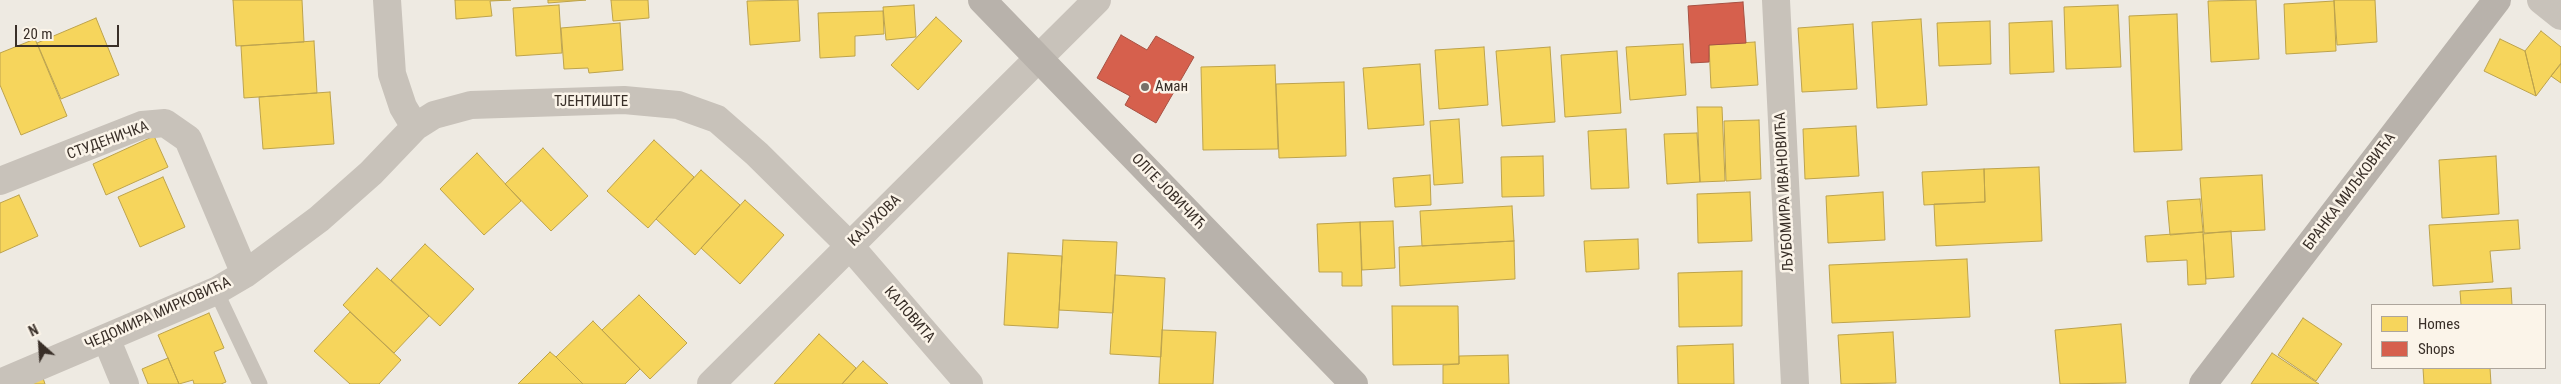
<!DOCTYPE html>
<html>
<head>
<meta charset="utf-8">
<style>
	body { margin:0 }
	#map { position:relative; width:2561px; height:384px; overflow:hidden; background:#eeeae2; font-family:"Roboto Condensed",sans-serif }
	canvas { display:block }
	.legend { position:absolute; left:2371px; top:304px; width:175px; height:65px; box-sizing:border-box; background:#fbf4e9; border:1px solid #ada59c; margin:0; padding:6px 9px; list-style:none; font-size:15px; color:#392f28 }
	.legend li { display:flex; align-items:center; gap:10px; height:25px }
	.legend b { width:25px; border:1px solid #ada59c }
	.north { position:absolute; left:15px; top:319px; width:50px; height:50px; -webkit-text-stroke:4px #fbf4e9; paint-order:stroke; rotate:334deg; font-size:14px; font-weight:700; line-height:20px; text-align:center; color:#392f28 }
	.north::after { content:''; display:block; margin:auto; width:18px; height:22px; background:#392f28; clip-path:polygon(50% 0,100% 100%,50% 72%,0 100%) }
	.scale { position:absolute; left:15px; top:25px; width:104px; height:22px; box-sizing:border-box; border:2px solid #392f28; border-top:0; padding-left:6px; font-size:15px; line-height:18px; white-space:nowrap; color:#392f28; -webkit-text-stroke:4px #fbf4e9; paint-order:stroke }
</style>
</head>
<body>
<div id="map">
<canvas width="2561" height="384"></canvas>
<ul class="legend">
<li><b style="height:14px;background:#f6d55c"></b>Homes</li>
<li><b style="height:14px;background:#d6604d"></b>Shops</li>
</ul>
<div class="north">N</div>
<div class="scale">20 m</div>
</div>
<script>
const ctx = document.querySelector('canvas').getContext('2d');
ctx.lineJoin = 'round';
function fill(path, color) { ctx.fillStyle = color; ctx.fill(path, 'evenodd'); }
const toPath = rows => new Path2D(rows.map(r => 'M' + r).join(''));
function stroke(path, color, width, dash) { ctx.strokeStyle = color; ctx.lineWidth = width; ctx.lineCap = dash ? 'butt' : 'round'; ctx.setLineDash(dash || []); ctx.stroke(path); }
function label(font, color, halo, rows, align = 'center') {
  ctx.font = font + ' "Roboto Condensed",sans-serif'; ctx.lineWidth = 5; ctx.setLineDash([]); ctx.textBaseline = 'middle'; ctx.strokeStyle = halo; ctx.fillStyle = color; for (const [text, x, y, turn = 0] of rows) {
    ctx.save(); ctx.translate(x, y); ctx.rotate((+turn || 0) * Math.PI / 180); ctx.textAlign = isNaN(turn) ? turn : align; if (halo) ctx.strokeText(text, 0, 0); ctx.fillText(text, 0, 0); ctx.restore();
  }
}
const homes = toPath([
	[233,0,302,0,304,42,236,46,233,0],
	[455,0,511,0,490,1,492,16,456,19,455,0],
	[548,0,586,0,548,3,548,0],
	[611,0,648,0,649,18,613,21,611,0],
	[798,0,800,41,750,45,747,1,798,0],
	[2256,0,2259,59,2211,62,2208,1,2256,0],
	[2334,0,2375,0,2377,42,2337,45,2334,0],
	[2334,1,2336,51,2286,54,2284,4,2334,1],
	[559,5,562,53,516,56,513,8,559,5],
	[914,5,916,37,886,40,883,7,914,5],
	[2118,5,2121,67,2066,69,2064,7,2118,5],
	[883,11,884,34,855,36,855,56,820,58,818,13,883,11],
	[2177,14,2182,150,2134,152,2129,16,2177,14],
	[936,17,962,41,918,90,891,65,936,17],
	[96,18,119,75,61,99,37,43,96,18],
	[1921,19,1927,105,1877,108,1872,22,1921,19],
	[1990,21,1991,64,1939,66,1937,23,1990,21],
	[2052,21,2054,72,2010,74,2009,23,2052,21],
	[620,23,623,70,589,73,588,68,564,69,561,28,620,23],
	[1853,24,1857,89,1802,92,1798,28,1853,24],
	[2541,31,2561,47,2561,63,2536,96,2525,51,2541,31],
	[35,39,67,116,21,135,0,85,0,53,35,39],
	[2500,39,2525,51,2536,96,2484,71,2500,39],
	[314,41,317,93,244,98,241,46,314,41],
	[1755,42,1758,85,1711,88,1709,45,1755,42],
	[1683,44,1686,95,1630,100,1626,47,1683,44],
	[1484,47,1488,105,1439,109,1435,50,1484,47],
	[1550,47,1555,122,1502,126,1496,51,1550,47],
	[1617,51,1621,113,1565,117,1561,55,1617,51],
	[1420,64,1424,125,1368,129,1363,68,1420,64],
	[2561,64,2561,83,2551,76,2561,64],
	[1275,65,1278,149,1203,150,1201,67,1275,65],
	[1344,82,1346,156,1279,158,1276,84,1344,82],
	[330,92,334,144,263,149,259,97,330,92],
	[1697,107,1722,107,1725,181,1700,182,1697,107],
	[1459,119,1463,183,1434,185,1430,121,1459,119],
	[1759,120,1761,179,1726,181,1724,121,1759,120],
	[1856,126,1859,176,1805,179,1803,129,1856,126],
	[1626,129,1629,188,1591,189,1588,131,1626,129],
	[1697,133,1700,182,1667,184,1664,134,1697,133],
	[154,136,168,167,106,195,93,164,154,136],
	[654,140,694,177,648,228,607,191,654,140],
	[543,148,588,196,551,231,505,184,543,148],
	[477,153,521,201,484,235,440,189,477,153],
	[1543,156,1544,196,1502,197,1501,157,1543,156],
	[2496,156,2499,214,2442,218,2439,160,2496,156],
	[2039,167,2042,241,1936,246,1934,204,1985,202,1984,169,2039,167],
	[1984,169,1985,202,1924,205,1922,172,1984,169],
	[701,170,740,205,695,255,656,219,701,170],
	[1430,175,1431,205,1395,207,1393,178,1430,175],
	[2262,175,2265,230,2204,233,2200,178,2262,175],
	[163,177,185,227,140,247,118,197,163,177],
	[1750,192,1752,241,1698,243,1697,194,1750,192],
	[1883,192,1885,240,1828,243,1826,196,1883,192],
	[19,195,38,236,0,253,0,203,19,195],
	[2200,199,2203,232,2170,235,2167,201,2200,199],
	[745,200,784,235,740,284,701,248,745,200],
	[1512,206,1514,241,1422,246,1420,211,1512,206],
	[2518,220,2520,249,2490,251,2493,282,2433,286,2429,225,2518,220],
	[1393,221,1395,268,1362,270,1360,222,1393,221],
	[1360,222,1362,286,1342,286,1342,272,1319,272,1317,224,1360,222],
	[2231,231,2234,277,2206,279,2203,234,2231,231],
	[2203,232,2206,284,2188,285,2187,260,2147,262,2145,236,2203,232],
	[1638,239,1639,269,1586,272,1584,241,1638,239],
	[1063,240,1117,242,1113,313,1059,310,1063,240],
	[1514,241,1515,279,1400,286,1399,247,1514,241],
	[425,244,474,289,440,326,391,280,425,244],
	[1008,253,1062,256,1058,328,1004,325,1008,253],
	[1967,259,1970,317,1832,323,1829,265,1967,259],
	[377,268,429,316,394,353,343,305,377,268],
	[1742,271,1742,326,1679,327,1678,273,1742,271],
	[1115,275,1165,278,1161,357,1110,354,1115,275],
	[2511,288,2512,305,2461,305,2460,291,2511,288],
	[639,295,687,343,650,379,602,330,639,295],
	[1392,306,1458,306,1459,364,1393,365,1392,306],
	[350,312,401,360,379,384,350,384,314,351,350,312],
	[209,313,224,348,214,352,226,382,221,384,194,384,193,380,179,384,158,335,209,313],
	[2303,318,2342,344,2316,381,2278,355,2303,318],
	[593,321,640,369,625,384,583,384,556,357,593,321],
	[2121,324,2126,383,2060,384,2055,330,2121,324],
	[1162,330,1216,332,1213,384,1159,384,1162,330],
	[1893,332,1896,383,1841,384,1838,335,1893,332],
	[819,334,856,368,842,384,774,384,819,334],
	[1733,344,1734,384,1678,384,1677,346,1733,344],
	[550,352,556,357,583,384,518,384,550,352],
	[2272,353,2319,384,2251,384,2272,353],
	[1508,355,1509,384,1443,384,1443,365,1459,364,1459,356,1508,355],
	[168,358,179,384,148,384,142,369,168,358],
	[863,361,888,384,842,384,863,361],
	[2423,368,2490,368,2491,384,2424,384,2423,368],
	[43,378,45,384,30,384,43,378]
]);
const shops = toPath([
	[1743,2,1746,43,1709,45,1709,62,1691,63,1688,6,1743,2],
	[1121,35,1147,50,1156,36,1194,57,1156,123,1125,105,1130,96,1097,78,1121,35]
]);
const lane = toPath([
	[216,291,260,384]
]);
const street = toPath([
	[387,0,392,74,403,107,415,127],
	[1776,0,1795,384],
	[2541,0,2561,16],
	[0,181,142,125,165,123,188,139,245,274],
	[106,338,125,384],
	[0,383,216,291,245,274,319,219,371,173,415,127,434,115,471,105,624,100,678,105,717,119,757,154,849,245,969,384],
	[711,384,1097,0]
]);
const secondary = toPath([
	[982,0,1354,384],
	[2203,384,2497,0]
]);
const markers = [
	[1145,87,5,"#787069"]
];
const poiNames = [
	["Аман",1155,87]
];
const streetNames = [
	["ТЈЕНТИШТЕ",591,102],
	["СТУДЕНИЧКА",108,141,-20],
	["ОЛГЕ ЈОВИЧИЋ",1168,192,46],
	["ЉУБОМИРА ИВАНОВИЋА",1785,192,-93],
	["БРАНКА МИЉКОВИЋА",2350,192,-53],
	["КАЈУХОВА",875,221,-44],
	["ЧЕДОМИРА МИРКОВИЋА",158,314,-24],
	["КАЛОВИТА",909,315,49]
];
fill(homes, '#f6d55c');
stroke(homes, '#bda34c', 1);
fill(shops, '#d6604d');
stroke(shops, '#a75142', 1);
stroke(lane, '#c8c2ba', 15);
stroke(street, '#c8c2ba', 28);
stroke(secondary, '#b8b2ab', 28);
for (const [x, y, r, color] of markers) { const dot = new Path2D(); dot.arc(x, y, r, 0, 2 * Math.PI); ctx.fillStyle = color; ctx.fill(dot); stroke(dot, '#fbf4e9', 2); }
label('15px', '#392f28', '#fbf4e9', poiNames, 'left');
label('15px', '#392f28', '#fbf4e9', streetNames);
</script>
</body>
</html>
